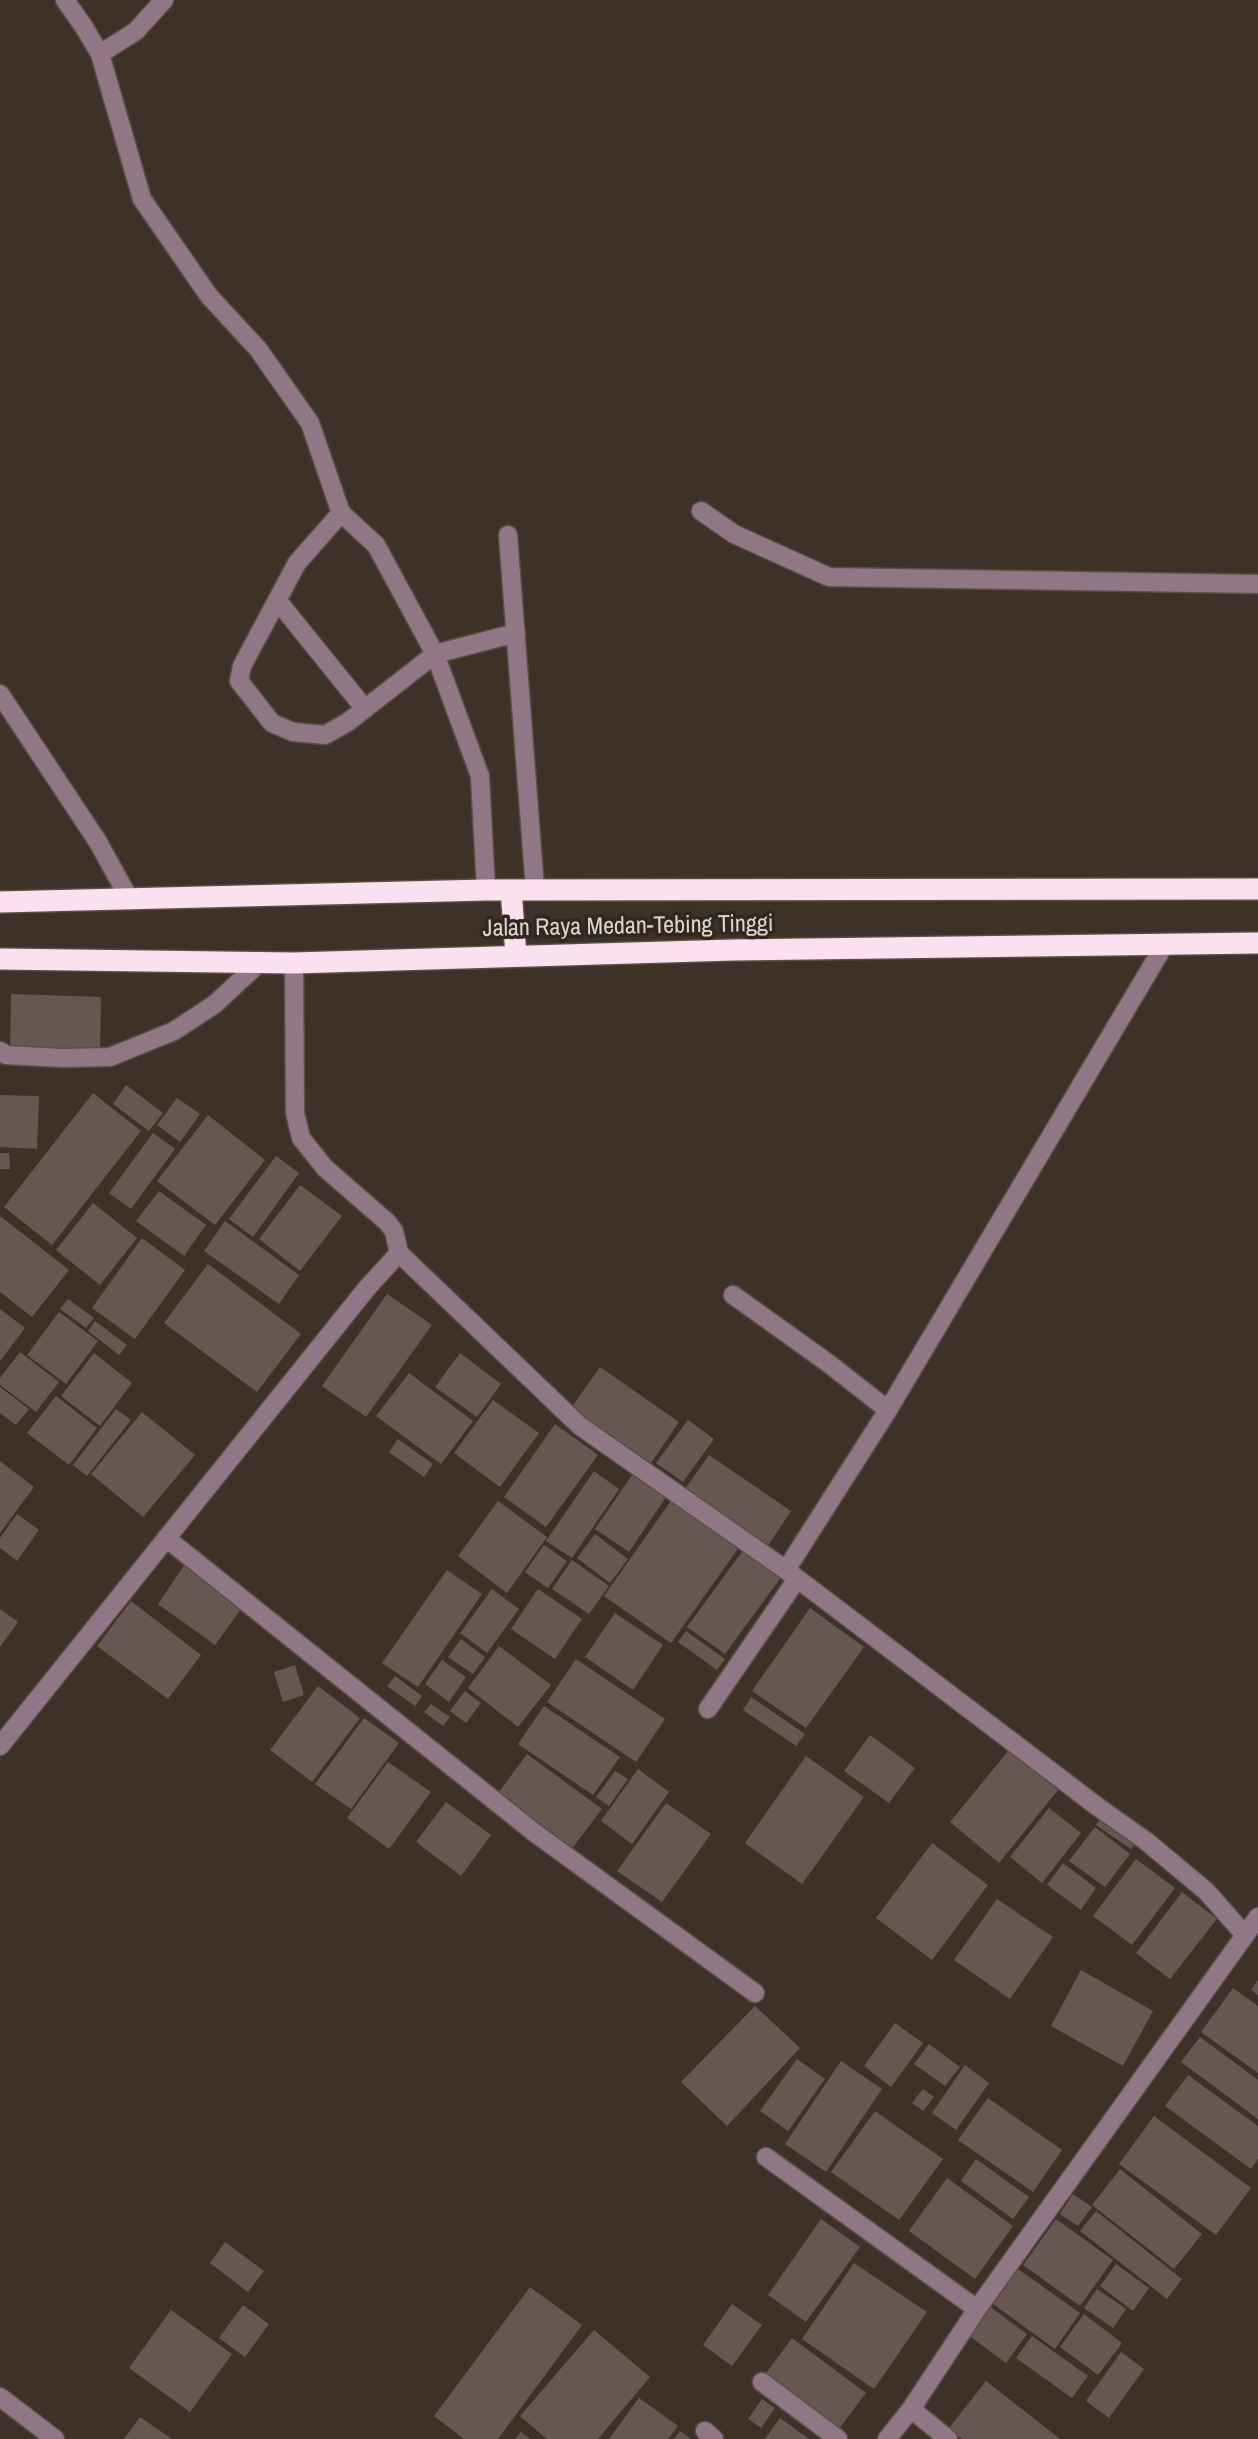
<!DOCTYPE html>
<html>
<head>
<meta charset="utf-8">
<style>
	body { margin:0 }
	canvas { display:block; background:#3d3128 }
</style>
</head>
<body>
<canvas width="1258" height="2439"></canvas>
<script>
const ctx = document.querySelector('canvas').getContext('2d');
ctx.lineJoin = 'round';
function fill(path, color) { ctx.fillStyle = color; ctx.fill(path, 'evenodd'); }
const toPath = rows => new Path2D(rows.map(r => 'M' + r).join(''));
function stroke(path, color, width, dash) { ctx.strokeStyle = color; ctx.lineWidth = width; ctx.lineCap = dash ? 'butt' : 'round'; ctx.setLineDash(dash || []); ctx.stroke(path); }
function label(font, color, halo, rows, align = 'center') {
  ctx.font = font + ' "Archivo Narrow",sans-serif'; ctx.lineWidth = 7; ctx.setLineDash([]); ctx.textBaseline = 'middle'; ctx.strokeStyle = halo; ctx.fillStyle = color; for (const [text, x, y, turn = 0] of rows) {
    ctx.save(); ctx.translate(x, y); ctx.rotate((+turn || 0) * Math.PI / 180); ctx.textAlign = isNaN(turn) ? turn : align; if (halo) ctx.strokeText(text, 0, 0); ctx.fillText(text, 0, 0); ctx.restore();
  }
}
const building = toPath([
	[11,994,101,997,100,1055,10,1053],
	[126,1085,163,1113,149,1131,113,1104],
	[93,1093,141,1131,52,1245,4,1207],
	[0,1095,39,1096,37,1149,0,1147],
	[177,1098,200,1114,180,1142,157,1125],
	[208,1115,265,1160,215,1225,157,1181],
	[153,1133,175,1149,131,1209,109,1193],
	[0,1153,9,1153,10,1169,0,1169],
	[276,1156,299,1173,253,1237,229,1219],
	[300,1185,342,1216,300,1271,259,1239],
	[159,1191,206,1225,184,1256,136,1221],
	[93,1203,137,1238,100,1285,56,1250],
	[0,1216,69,1270,32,1317,0,1292],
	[225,1221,299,1275,279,1304,204,1251],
	[142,1238,185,1270,135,1339,92,1308],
	[208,1264,301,1334,257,1392,164,1323],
	[387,1294,432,1325,366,1417,322,1386],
	[68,1299,94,1318,86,1328,60,1309],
	[0,1309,25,1328,0,1361],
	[59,1312,98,1341,66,1384,27,1355],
	[95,1321,127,1345,119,1355,88,1331],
	[20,1352,59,1382,36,1412,0,1385,0,1378],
	[94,1353,132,1383,100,1426,61,1396],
	[460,1353,501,1384,477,1417,435,1387],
	[600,1367,679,1422,651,1463,571,1408],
	[409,1373,473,1421,441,1464,376,1416],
	[0,1387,29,1409,16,1425,0,1413],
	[56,1396,97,1428,69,1465,27,1433],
	[493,1400,539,1433,500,1487,454,1453],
	[116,1409,131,1420,87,1476,73,1465],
	[142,1412,195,1455,143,1517,91,1474],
	[688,1420,714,1439,683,1482,656,1463],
	[555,1424,598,1455,546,1527,504,1497],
	[398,1439,433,1464,424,1477,389,1452],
	[709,1455,791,1511,765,1550,682,1493],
	[0,1461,34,1487,0,1533],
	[594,1471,619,1489,572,1558,546,1541],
	[632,1475,666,1497,629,1552,595,1529],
	[673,1498,740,1546,671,1643,604,1596],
	[498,1501,547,1537,507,1593,458,1556],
	[17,1514,39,1530,17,1561,0,1548,0,1538],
	[595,1534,628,1559,610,1583,577,1558],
	[544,1545,567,1561,548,1588,525,1572],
	[744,1549,782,1576,725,1654,687,1627],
	[572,1560,609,1586,589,1614,552,1589],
	[185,1564,243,1606,215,1645,158,1604],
	[447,1570,482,1594,418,1687,382,1663],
	[492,1589,519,1609,487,1653,460,1633],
	[538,1589,582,1619,555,1659,511,1629],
	[131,1601,201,1655,168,1699,97,1646],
	[810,1608,864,1647,806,1728,752,1691],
	[0,1609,18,1622,0,1647],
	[615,1613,663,1645,633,1690,585,1657],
	[686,1631,725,1659,717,1670,678,1642],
	[461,1639,485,1657,473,1674,448,1657],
	[499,1646,551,1685,518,1727,468,1688],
	[576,1659,665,1719,636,1762,547,1702],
	[442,1660,466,1677,449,1702,425,1684],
	[295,1665,304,1695,283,1702,274,1672],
	[395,1676,422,1696,415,1706,387,1686],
	[318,1686,360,1718,312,1782,270,1750],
	[465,1691,481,1703,466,1723,450,1711],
	[751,1697,805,1734,796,1746,743,1710],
	[431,1704,450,1717,443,1726,424,1712],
	[544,1706,620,1757,593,1795,518,1744],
	[364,1718,399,1743,351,1809,315,1784],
	[870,1735,915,1768,889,1803,844,1771],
	[1009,1750,1058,1790,999,1863,950,1822],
	[527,1754,602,1809,570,1851,496,1796],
	[806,1756,864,1797,802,1884,745,1843],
	[388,1762,431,1792,389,1849,347,1818],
	[638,1769,669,1792,632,1844,601,1821],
	[615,1771,628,1779,609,1806,596,1797],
	[446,1802,491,1835,461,1876,416,1842],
	[666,1803,711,1834,662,1902,617,1871],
	[1049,1808,1081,1833,1042,1883,1010,1857],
	[1103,1815,1138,1839,1131,1849,1096,1825],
	[1095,1827,1130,1854,1105,1887,1069,1861],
	[932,1843,988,1885,932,1960,876,1918],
	[1136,1859,1175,1888,1132,1945,1093,1916],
	[1063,1863,1096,1888,1081,1910,1047,1885],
	[1182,1892,1217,1919,1170,1979,1136,1953],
	[997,1899,1053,1937,1010,1999,954,1960],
	[1081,1970,1153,2011,1123,2066,1051,2026],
	[1258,1980,1258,1995,1251,1990],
	[1233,1988,1258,2006,1258,2073,1201,2032],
	[755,2006,800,2048,727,2126,681,2082],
	[895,2023,923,2043,891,2087,864,2066],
	[1200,2037,1258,2080,1258,2119,1181,2062],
	[929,2044,960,2067,945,2086,914,2064],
	[797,2059,825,2079,788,2131,760,2111],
	[841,2061,882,2089,826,2172,785,2144],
	[965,2065,989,2083,956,2130,932,2113],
	[1188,2075,1258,2126,1258,2159,1251,2169,1165,2106],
	[923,2089,934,2097,923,2111,912,2103],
	[988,2098,1062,2150,1033,2192,958,2140],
	[875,2111,943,2159,899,2220,831,2172],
	[1154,2116,1251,2188,1216,2235,1119,2164],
	[976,2159,1029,2197,1013,2219,961,2181],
	[1120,2169,1202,2234,1174,2269,1092,2205],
	[947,2178,1013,2226,975,2279,909,2231],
	[1073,2194,1092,2207,1078,2226,1060,2214],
	[1096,2211,1182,2279,1167,2299,1080,2231],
	[821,2219,860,2247,806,2322,768,2295],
	[1056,2219,1113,2260,1080,2306,1023,2265],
	[225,2242,264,2271,248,2292,210,2263],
	[854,2263,927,2312,874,2389,802,2339],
	[1116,2264,1149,2288,1133,2311,1100,2286],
	[1018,2269,1080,2313,1055,2349,993,2304],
	[530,2287,582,2325,498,2439,464,2439,434,2416],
	[1097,2289,1126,2309,1113,2328,1084,2308],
	[732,2304,762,2325,732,2366,703,2345],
	[243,2305,269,2324,245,2357,219,2338],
	[989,2306,1027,2334,1006,2363,968,2335],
	[171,2310,232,2354,190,2412,129,2368],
	[1084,2314,1122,2343,1098,2375,1060,2347],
	[594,2330,650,2377,598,2439,547,2439,520,2416],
	[1032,2336,1088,2376,1072,2398,1016,2358],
	[792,2338,866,2393,838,2430,764,2376],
	[1121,2352,1144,2369,1109,2418,1086,2401],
	[986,2381,1060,2439,962,2439,949,2428],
	[639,2398,678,2426,668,2439,609,2439],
	[762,2399,775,2408,761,2428,748,2419],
	[140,2417,172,2439,124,2439],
	[780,2418,809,2439,765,2439],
	[680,2431,691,2439,674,2439],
	[521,2432,530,2439,515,2439]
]);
const minor = toPath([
	[65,0,84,27,100,54,142,199,209,296,258,349,310,423,341,513,376,545,435,654,480,776,486,890],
	[100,54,136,31,164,0],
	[701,511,734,534,829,577,1258,584],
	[341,513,297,563,242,666,239,681,272,723,293,732,325,735,348,722,435,654,516,633],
	[508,535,535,889],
	[277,600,365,709],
	[0,694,98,842,130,900],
	[1165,944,888,1410,786,1570,1098,1807,1146,1841,1206,1891,1245,1935],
	[294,963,295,1113,301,1138,325,1168,387,1222,394,1231,399,1253,580,1426,786,1570],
	[0,1051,6,1055,62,1058,110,1057,174,1031,215,1004,260,962],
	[733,1295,828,1363,888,1410],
	[166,1538,535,1833,755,1993],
	[708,1709,797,1579],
	[0,1746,367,1288,399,1253],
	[766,2157,977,2309],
	[762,2382,838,2439],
	[0,2397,55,2439],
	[911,2409,948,2439],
	[705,2431,714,2439],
	[887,2439,911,2409,977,2309,1258,1917]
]);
const highway = toPath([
	[511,890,516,955],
	[0,902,486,890,1258,889],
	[0,959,294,963,733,950,1258,943]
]);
const streetNames = [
	["Jalan Raya Medan-Tebing Tinggi",628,927,-1]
];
fill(building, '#665850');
stroke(minor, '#5a4f46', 21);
stroke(highway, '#5a4f46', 24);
stroke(minor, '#917785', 18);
stroke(highway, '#fbe1ef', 21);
label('24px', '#ddd5d0', '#32271e', streetNames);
</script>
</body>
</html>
